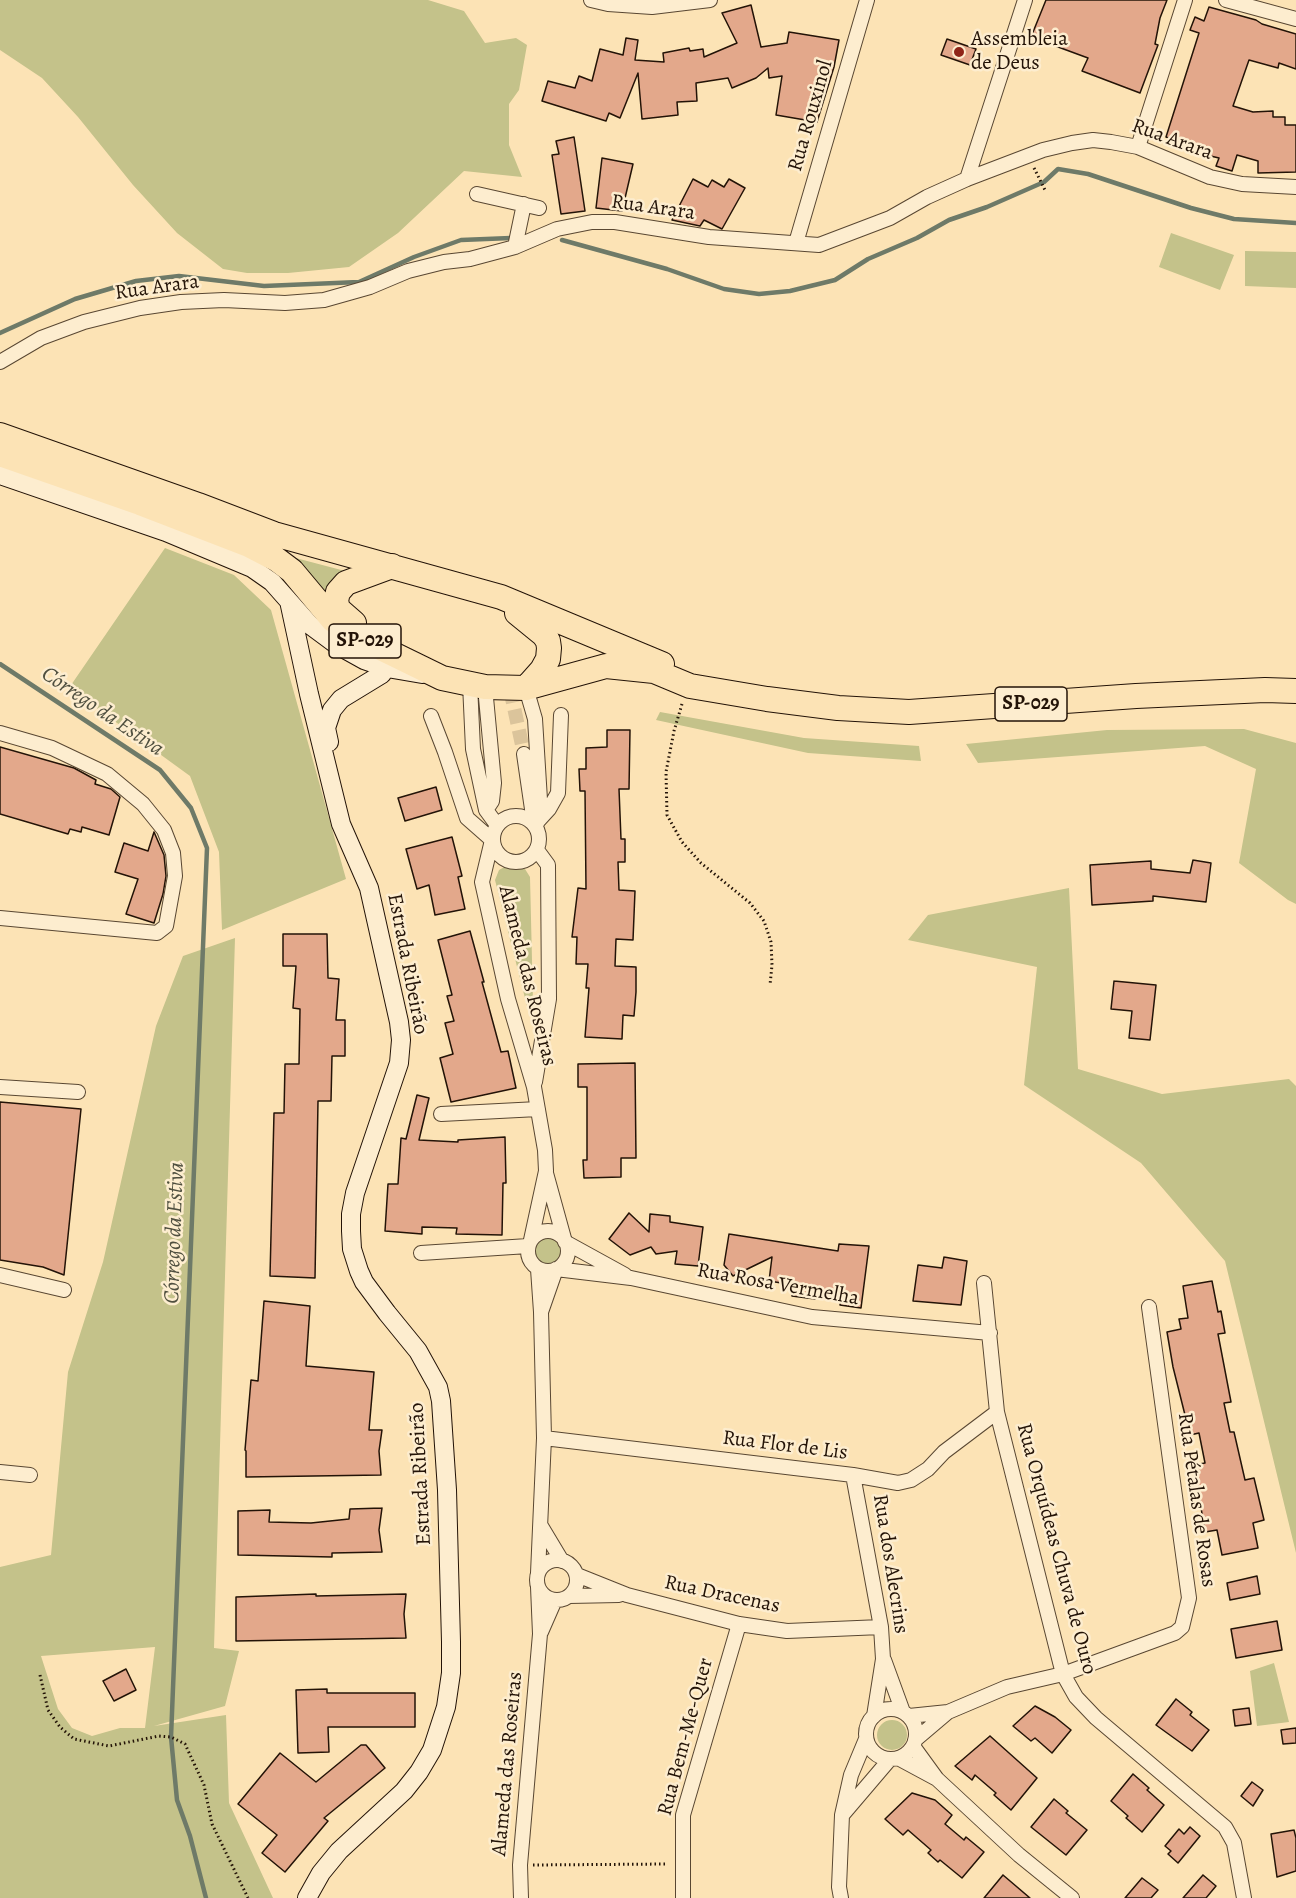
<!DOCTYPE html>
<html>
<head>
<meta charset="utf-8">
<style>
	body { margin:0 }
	canvas { display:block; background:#fce3b5 }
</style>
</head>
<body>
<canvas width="1296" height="1898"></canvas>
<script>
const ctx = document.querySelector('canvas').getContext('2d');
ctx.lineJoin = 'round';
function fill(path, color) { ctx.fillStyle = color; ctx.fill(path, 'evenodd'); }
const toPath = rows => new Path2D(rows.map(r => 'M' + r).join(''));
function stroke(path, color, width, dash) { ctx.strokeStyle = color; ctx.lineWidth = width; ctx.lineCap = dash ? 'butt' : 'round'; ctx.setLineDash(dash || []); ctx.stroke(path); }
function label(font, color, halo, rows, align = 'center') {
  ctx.font = font + ' Alegreya,serif'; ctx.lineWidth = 5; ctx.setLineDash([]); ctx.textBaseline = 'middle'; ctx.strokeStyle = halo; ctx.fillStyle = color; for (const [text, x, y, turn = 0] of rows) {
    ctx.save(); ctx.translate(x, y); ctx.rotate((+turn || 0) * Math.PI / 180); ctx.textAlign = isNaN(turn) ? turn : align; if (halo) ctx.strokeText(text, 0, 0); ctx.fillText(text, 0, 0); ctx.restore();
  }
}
const green = toPath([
	[0,0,428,0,464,11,485,43,516,38,527,45,519,90,509,104,509,145,522,177,464,171,398,233,349,267,288,273,247,273,223,269,177,233,133,185,78,117,42,78,0,50],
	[1171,233,1234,255,1220,290,1159,267],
	[1245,251,1296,252,1296,288,1245,286],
	[165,548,234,575,271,610,346,879,222,930,219,852,190,776,69,688],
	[292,557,345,571,329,605],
	[660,712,804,738,919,746,921,761,808,753,656,720],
	[1244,729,1296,743,1296,904,1288,900,1239,863,1256,769,1205,746,978,763,966,744,1107,730],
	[508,865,516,865,525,869,530,877,533,1002,532,1009,528,1010,495,880,499,870],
	[1069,888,1078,1069,1162,1094,1289,1079,1296,1086,1296,1553,1225,1261,1141,1163,1024,1085,1037,967,908,940,928,915],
	[235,938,214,1648,239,1651,225,1706,154,1726,226,1715,229,1803,273,1898,0,1898,0,1567,51,1555,68,1372,103,1262,156,1026,183,956],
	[155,1647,145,1728,120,1728,92,1736,72,1728,58,1709,41,1656],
	'534 1251a14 14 0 1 1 28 0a14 14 0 1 1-28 0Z',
	[1274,1663,1289,1722,1257,1726,1250,1671],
	'877 1735a15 15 0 1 1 30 0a15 15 0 1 1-30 0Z'
]);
const stream = toPath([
	[562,240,667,269,724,289,759,294,790,291,835,280,868,259,917,238,949,220,987,207,1044,182,1058,169,1088,174,1191,208,1234,219,1296,223],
	[0,333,75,299,136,281,179,276,264,286,359,282,414,257,461,240,511,238],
	[0,664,160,770,191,808,207,848,171,1737,177,1800,190,1836,206,1898]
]);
const building = toPath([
	[1046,0,1167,0,1160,18,1155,44,1158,45,1140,93,1082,71,1088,58,1031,37,1046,0],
	[751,5,761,47,787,43,789,32,839,40,834,67,817,122,776,115,782,76,769,78,768,68,756,78,732,88,728,78,696,83,697,101,677,102,678,115,642,119,638,73,620,118,609,113,606,121,542,101,548,81,575,88,579,76,592,81,600,49,623,55,626,38,638,40,635,60,664,62,663,53,689,48,690,51,703,49,704,57,737,43,722,13,751,5],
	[1209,7,1256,20,1262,24,1296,34,1296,69,1279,63,1278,68,1249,60,1233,106,1253,112,1273,111,1273,117,1285,117,1285,125,1296,125,1296,172,1258,173,1258,161,1237,155,1232,171,1216,166,1219,158,1202,154,1203,150,1166,137,1199,33,1190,30,1195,17,1204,21,1209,7],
	[947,39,976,49,970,65,941,55,947,39],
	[574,137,585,211,561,214,552,155,559,154,556,141,574,137],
	[602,158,633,164,622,211,596,208,602,158],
	[693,179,708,187,712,180,724,187,729,179,745,188,722,229,704,220,700,226,672,220,693,179],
	[607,730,630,730,629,789,619,789,621,839,625,839,625,862,618,862,619,890,635,891,633,940,616,939,615,966,636,967,636,992,634,1016,623,1015,622,1039,585,1037,589,988,586,988,588,964,576,964,577,937,572,937,578,888,586,889,585,791,580,791,579,769,586,769,586,748,607,747,607,730],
	[0,747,74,768,96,780,95,784,111,789,120,797,109,835,82,827,81,832,70,829,68,834,0,814,0,747],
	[436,787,442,810,405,821,398,798,436,787],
	[154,832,164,855,166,876,163,894,154,923,126,914,138,879,115,872,124,843,148,851,154,832],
	[452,837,462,876,458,877,465,909,435,915,429,885,417,889,406,849,452,837],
	[1193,860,1211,863,1206,902,1153,896,1153,901,1092,905,1090,865,1151,861,1151,869,1190,873,1193,860],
	[470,931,484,982,482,982,501,1052,508,1051,516,1088,451,1102,440,1058,453,1054,445,1023,454,1021,447,996,452,995,438,940,470,931],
	[283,934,327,934,328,978,339,979,336,1020,345,1020,345,1056,332,1056,331,1101,318,1101,315,1278,270,1276,274,1113,284,1113,285,1064,299,1064,300,1009,293,1008,296,966,283,966,283,934],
	[1114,981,1156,985,1150,1040,1129,1038,1132,1011,1111,1009,1114,981],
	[635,1063,636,1158,621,1158,621,1177,584,1178,583,1160,587,1160,587,1087,578,1087,578,1064,635,1063],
	[417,1095,429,1098,419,1140,458,1142,458,1140,505,1137,506,1183,503,1183,502,1235,456,1234,457,1228,422,1227,422,1234,385,1231,388,1184,398,1184,401,1138,406,1139,417,1095],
	[0,1102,81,1109,64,1275,43,1267,0,1260,0,1102],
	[629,1213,649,1232,650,1214,670,1216,670,1222,703,1227,698,1266,675,1264,677,1251,656,1254,651,1247,630,1255,609,1239,629,1213],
	[729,1234,838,1251,839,1244,869,1246,861,1308,840,1305,841,1298,816,1295,815,1299,792,1296,794,1285,769,1281,772,1257,733,1276,724,1265,729,1234],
	[944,1257,967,1261,961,1305,913,1301,918,1265,942,1268,944,1257],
	[1212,1281,1218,1312,1221,1311,1225,1333,1218,1334,1231,1402,1224,1403,1230,1432,1234,1432,1245,1480,1254,1478,1264,1520,1253,1523,1258,1548,1222,1555,1217,1530,1205,1532,1194,1465,1205,1463,1199,1433,1190,1435,1173,1367,1167,1332,1181,1329,1179,1319,1188,1318,1183,1286,1212,1281],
	[264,1301,310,1306,306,1366,374,1372,369,1430,382,1430,379,1451,381,1475,246,1477,246,1451,245,1450,251,1380,258,1381,264,1301],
	[382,1508,379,1530,382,1552,332,1553,332,1557,238,1555,238,1511,270,1510,269,1522,311,1523,349,1519,350,1509,382,1508],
	[1257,1576,1260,1594,1230,1600,1227,1583,1257,1576],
	[316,1594,316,1596,406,1594,404,1614,406,1638,236,1641,236,1597,316,1594],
	[1277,1621,1282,1650,1236,1658,1231,1629,1277,1621],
	[126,1669,136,1690,114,1701,103,1681,126,1669],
	[327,1689,327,1693,415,1693,415,1727,328,1727,329,1752,298,1753,296,1690,327,1689],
	[1176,1699,1192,1712,1190,1715,1209,1730,1192,1751,1156,1725,1176,1699],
	[1035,1706,1055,1717,1071,1730,1052,1753,1035,1738,1031,1741,1013,1726,1035,1706],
	[1249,1708,1251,1724,1235,1726,1233,1710,1249,1708],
	[1296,1728,1296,1743,1283,1744,1281,1730,1296,1728],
	[990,1736,1037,1778,1011,1810,994,1795,996,1793,975,1775,972,1780,955,1766,990,1736],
	[361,1745,366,1745,385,1768,324,1818,328,1821,285,1872,262,1853,277,1835,238,1804,280,1753,316,1782,361,1745],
	[1133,1774,1149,1788,1147,1790,1164,1805,1142,1832,1126,1818,1128,1816,1111,1801,1133,1774],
	[1252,1782,1263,1790,1253,1806,1241,1796,1252,1782],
	[912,1793,935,1800,952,1815,945,1824,964,1840,966,1837,984,1852,962,1878,940,1860,938,1862,928,1853,931,1850,908,1830,903,1835,885,1819,912,1793],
	[1054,1799,1068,1811,1066,1813,1087,1830,1066,1855,1031,1827,1054,1799],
	[1190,1827,1200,1836,1178,1863,1168,1854,1171,1851,1165,1846,1179,1829,1184,1834,1190,1827],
	[1294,1830,1296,1838,1296,1871,1277,1877,1271,1834,1294,1830],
	[1003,1875,1030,1898,984,1898,1003,1875],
	[1203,1875,1216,1886,1206,1898,1183,1898,1203,1875],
	[1142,1878,1158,1890,1151,1898,1125,1898,1142,1878]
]);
const streetTunnel = toPath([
	[510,689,524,754]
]);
const path = toPath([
	[1034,168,1045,190],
	[682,704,674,731,666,772,667,815,682,842,701,863,750,903,764,921,771,942,772,965,770,985],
	[40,1675,48,1710,60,1727,74,1739,109,1746,159,1736,171,1737,185,1744,204,1785,212,1824,248,1898],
	[533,1865,668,1864]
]);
const street = toPath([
	[591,0,608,4,652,7,710,0],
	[1226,0,1296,19],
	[1138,147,1185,0],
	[967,179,1025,0],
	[477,194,539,208],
	[796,243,867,0],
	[515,247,524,204],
	[0,362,41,338,84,322,140,308,181,302,224,300,285,303,324,300,370,287,408,271,444,262,470,259,515,247,557,229,592,222,615,222,709,237,819,245,890,218,927,197,967,179,1043,150,1072,143,1093,140,1111,142,1138,147,1210,177,1242,184,1296,187],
	[470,684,473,749,486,810],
	[485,687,494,783,492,801,486,810,497,825],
	[526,688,535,719,541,816,537,823],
	[431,716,445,752,467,818,492,840,482,882,508,999,534,1087,545,1150,546,1171,531,1240],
	[0,733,52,748,107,774,143,804,164,830,173,853,175,876,166,926,157,933,0,918],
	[524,754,533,816],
	'493 839a23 23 0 1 1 46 0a23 23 0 1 1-46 0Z',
	[538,821,549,809,558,793,561,715],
	[535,1082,549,999,548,865,537,850],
	[0,1087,78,1092],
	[441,1114,538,1109],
	[546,1173,565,1242,625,1275],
	'528 1251a20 20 0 1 1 40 0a20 20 0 1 1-40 0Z',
	[421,1253,528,1246],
	[538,1269,541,1312,544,1438,538,1573],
	[0,1275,64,1290],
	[984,1283,997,1412,1063,1674,1076,1697,1096,1718,1225,1827,1234,1843,1244,1898],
	[541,1312,556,1269,631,1278,812,1317,990,1333],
	[544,1438,853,1475,898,1483,911,1480,928,1469,944,1452,997,1412],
	[0,1472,30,1475],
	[853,1475,881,1627,883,1659,874,1716],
	[541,1526,562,1561],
	'537 1580a20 20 0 1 1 40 0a20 20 0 1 1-40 0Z',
	[577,1575,627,1595,739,1624,787,1631,881,1627],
	[569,1596,619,1595],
	[541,1632,555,1600],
	[884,1660,903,1712],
	'866 1734a25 25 0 1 1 50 0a25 25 0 1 1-50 0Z',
	[909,1716,948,1712],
	[915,1740,948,1712,1007,1687,1063,1674,1175,1633,1182,1627,1189,1598,1149,1307],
	[898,1758,937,1779,913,1746],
	[937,1779,1019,1855,1072,1898],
	[844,1813,890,1759],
	[521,1898,520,1865,540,1634,538,1587],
	[683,1898,683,1815,739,1624],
	[841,1898,839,1887,842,1815,851,1775,866,1739]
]);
const secondary = toPath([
	[0,475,166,532,252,568,272,582,310,625,337,645,364,660,387,668,422,674],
	[289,601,309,694,341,824,369,888,399,1022,401,1040,399,1063,355,1193,351,1214,351,1231,352,1249,359,1271,364,1282,387,1313,418,1351,438,1387,441,1401,447,1490,451,1642,451,1673,446,1707,432,1750,419,1772,404,1791,339,1851,321,1873,307,1898],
	[329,742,326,728,332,710,341,699,382,674]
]);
const highway = toPath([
	[0,435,198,505,274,534,501,597,662,664],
	[0,454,140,503,249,545,276,559,292,571,333,620,356,636,442,678,485,687,526,688,606,666,654,671,690,686,767,699,838,708,909,712,1136,696,1265,690,1296,691],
	[517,613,544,635,548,641,549,648,548,659,542,670,526,688],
	[354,623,338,609,336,601,338,592,346,583,392,566]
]);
const markers = [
	[959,52,6,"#8f2418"]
];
const shields = [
	[365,641,72],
	[1031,704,72]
];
const shieldNames = [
	["SP-029",365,641],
	["SP-029",1031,704]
];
const poiNames = [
	["Assembleia",971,40],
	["de Deus",971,64]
];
const streetNames = [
	["Rua Rouxinol",811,116,-74],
	["Rua Arara",1172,140,20],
	["Rua Arara",653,208,8],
	["Rua Arara",157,288,-8],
	["Estrada Ribeirão",407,964,79],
	["Alameda das Roseiras",527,976,76],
	["Rua Rosa Vermelha",778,1285,10],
	["Rua Flor de Lis",785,1446,7],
	["Estrada Ribeirão",421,1474,-93],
	["Rua Pétalas de Rosas",1196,1500,82],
	["Rua Orquídeas Chuva de Ouro",1056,1549,75],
	["Rua dos Alecrins",890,1564,81],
	["Rua Dracenas",722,1595,12],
	["Rua Bem-Me-Quer",686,1737,-75],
	["Alameda das Roseiras",508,1764,-85]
];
const waterNames = [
	["Córrego da Estiva",102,712,34],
	["Córrego da Estiva",175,1233,-88]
];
fill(green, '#c4c28a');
stroke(stream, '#6e7a68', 4.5);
fill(building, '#e3a88b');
stroke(building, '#231307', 1.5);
stroke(streetTunnel, '#dbc49b', 14, [14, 7]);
stroke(street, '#594732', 16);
stroke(secondary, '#231307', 20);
stroke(highway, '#231307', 26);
stroke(path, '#231307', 3, [1.5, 3]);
stroke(street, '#fdedcf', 14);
stroke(secondary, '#fdedcf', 18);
stroke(highway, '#fce3b5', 24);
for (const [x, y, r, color] of markers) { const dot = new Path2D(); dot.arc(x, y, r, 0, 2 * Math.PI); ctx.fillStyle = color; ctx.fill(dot); stroke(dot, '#fdedcf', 2); }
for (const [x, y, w] of shields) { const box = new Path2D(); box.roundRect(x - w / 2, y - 17, w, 34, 4.5); ctx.fillStyle = '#fdedcf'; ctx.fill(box); stroke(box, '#231307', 1.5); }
label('bold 20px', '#231307', null, shieldNames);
label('21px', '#231307', '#fdedcf', poiNames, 'left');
label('21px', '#231307', '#fdedcf', streetNames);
label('italic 22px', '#4f4f3f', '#fdedcf', waterNames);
</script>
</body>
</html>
